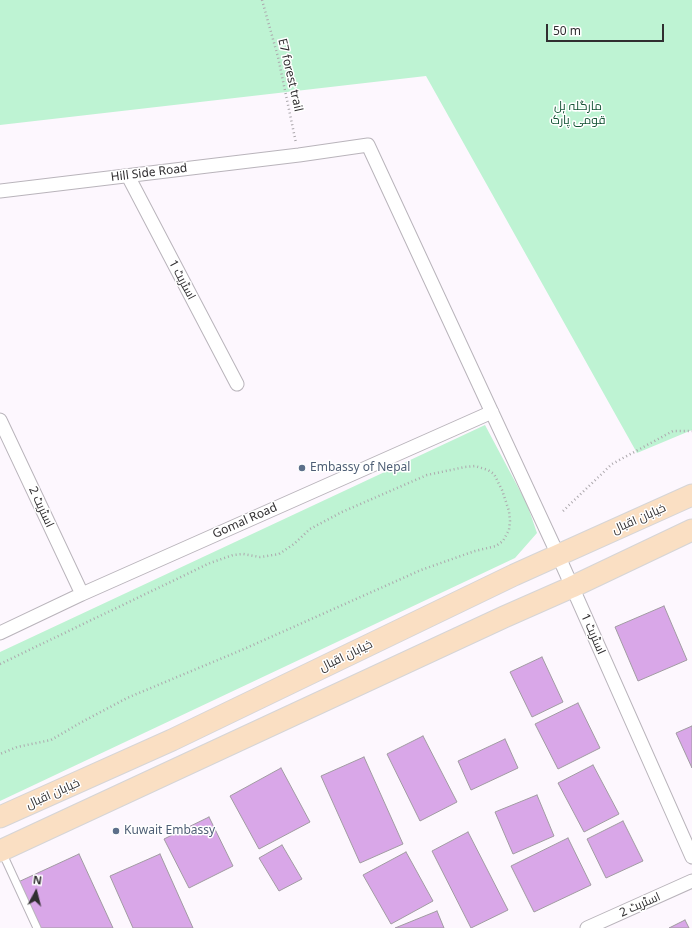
<!DOCTYPE html>
<html>
<head>
<meta charset="utf-8">
<style>
	body { margin:0 }
	#map { position:relative; width:692px; height:928px; overflow:hidden; background:#fdf7fe; font-family:"Noto Sans",sans-serif }
	canvas { display:block }
	.north { position:absolute; left:16px; top:872px; width:40px; height:40px; -webkit-text-stroke:3px #fff; paint-order:stroke; rotate:7deg; font-size:11px; font-weight:700; line-height:16px; text-align:center; color:#302e30 }
	.north::after { content:''; display:block; margin:auto; width:14px; height:18px; background:#302e30; clip-path:polygon(50% 0,100% 100%,50% 72%,0 100%) }
	.scale { position:absolute; left:546px; top:24px; width:118px; height:18px; box-sizing:border-box; border:2px solid #302e30; border-top:0; padding-left:5px; font-size:12px; line-height:14px; white-space:nowrap; color:#302e30; -webkit-text-stroke:3px #fff; paint-order:stroke }
</style>
</head>
<body>
<div id="map">
<canvas width="692" height="928"></canvas>
<div class="north">N</div>
<div class="scale">50 m</div>
</div>
<script>
const ctx = document.querySelector('canvas').getContext('2d');
ctx.lineJoin = 'round';
function fill(path, color) { ctx.fillStyle = color; ctx.fill(path, 'evenodd'); }
const toPath = rows => new Path2D(rows.map(r => 'M' + r).join(''));
function stroke(path, color, width, dash) { ctx.strokeStyle = color; ctx.lineWidth = width; ctx.lineCap = dash ? 'butt' : 'round'; ctx.setLineDash(dash || []); ctx.stroke(path); }
function label(font, color, halo, rows, align = 'center') {
  ctx.font = font + ' "Noto Sans",Cairo,sans-serif'; ctx.lineWidth = 3; ctx.setLineDash([]); ctx.textBaseline = 'middle'; ctx.strokeStyle = halo; ctx.fillStyle = color; for (const [text, x, y, turn = 0] of rows) {
    ctx.save(); ctx.translate(x, y); ctx.rotate((+turn || 0) * Math.PI / 180); ctx.textAlign = isNaN(turn) ? turn : align; if (halo) ctx.strokeText(text, 0, 0); ctx.fillText(text, 0, 0); ctx.restore();
  }
}
const green = toPath([
	[0,0,692,0,692,430,637,453,426,76,0,125],
	[485,425,527,504,537,533,515,558,0,801,0,652]
]);
const building = toPath([
	[664,606,687,660,638,681,615,627,664,606],
	[542,657,563,702,532,717,510,672,542,657],
	[578,703,600,748,558,769,535,724,578,703],
	[692,726,692,768,676,733,692,726],
	[423,736,457,802,420,821,387,754,423,736],
	[505,739,518,768,471,790,458,761,505,739],
	[364,757,403,844,360,863,321,776,364,757],
	[593,765,619,814,584,832,558,783,593,765],
	[281,768,310,822,259,849,230,796,281,768],
	[537,795,554,836,513,854,495,812,537,795],
	[209,817,233,866,189,888,164,839,209,817],
	[623,821,643,861,606,878,587,839,623,821],
	[468,832,508,910,471,928,432,851,468,832],
	[568,838,591,885,534,912,511,866,568,838],
	[282,845,302,879,279,891,259,858,282,845],
	[406,852,433,901,391,924,363,875,406,852],
	[79,854,113,928,37,928,16,883,79,854],
	[160,854,193,928,133,928,110,876,160,854],
	[437,911,444,928,395,928,437,911],
	[685,920,689,928,669,928,685,920]
]);
const path = toPath([
	[262,0,278,57,296,143],
	[563,511,612,464,673,431,692,431],
	[0,664,210,563,233,555,243,554,260,557,267,556,279,554,294,544,310,529,342,512,427,475,465,467,475,466,488,470,494,474,502,490,509,511,510,521,509,530,503,541,496,546,475,551,421,570,244,649,127,698,80,723,51,740,17,747,0,754]
]);
const lane = toPath([
	[2,852,37,928]
]);
const street = toPath([
	[128,176,237,384],
	[0,191,299,155,368,145,558,555,692,857],
	[0,420,82,594],
	[0,633,82,594,492,412],
	[587,928,692,881]
]);
const primary = toPath([
	[0,817,172,740,514,575,692,495],
	[0,851,504,617,572,587,692,530]
]);
const markers = [
	[302,468,4,"#5c6f8a"],
	[116,831,4,"#5c6f8a"]
];
const streetNames = [
	["E7 forest trail",290,75,77],
	["Hill Side Road",149,173,-7],
	["اسٹریٹ 1",182,280,62],
	["اسٹریٹ 2",41,507,65],
	["خیابان اقبال",639,519,-24],
	["Gomal Road",245,521,-24],
	["اسٹریٹ 1",593,634,66],
	["خیابان اقبال",346,656,-26],
	["خیابان اقبال",53,794,-24],
	["اسٹریٹ 2",640,905,-24]
];
const parkNames = [
	["مارگلہ ہل",578,107],
	["قومی پارک",578,121]
];
const serviceNames = [
	["Embassy of Nepal",310,468],
	["Kuwait Embassy",124,831]
];
fill(green, '#bef3d3');
fill(building, '#d9a7e8');
stroke(building, '#a19ba2', 1);
stroke(lane, '#b9b4bb', 9);
stroke(street, '#b9b4bb', 15);
stroke(primary, '#d6d5d6', 23);
stroke(path, '#aca8ad', 2.5, [1, 3]);
stroke(lane, '#fff', 7);
stroke(street, '#fff', 13);
stroke(primary, '#fadfc3', 21);
for (const [x, y, r, color] of markers) { const dot = new Path2D(); dot.arc(x, y, r, 0, 2 * Math.PI); ctx.fillStyle = color; ctx.fill(dot); stroke(dot, '#fff', 1.5); }
label('12px', '#302e30', '#fff', streetNames);
label('12px', '#135234', '#fff', parkNames);
label('12px', '#4e5e75', '#fff', serviceNames, 'left');
</script>
</body>
</html>
